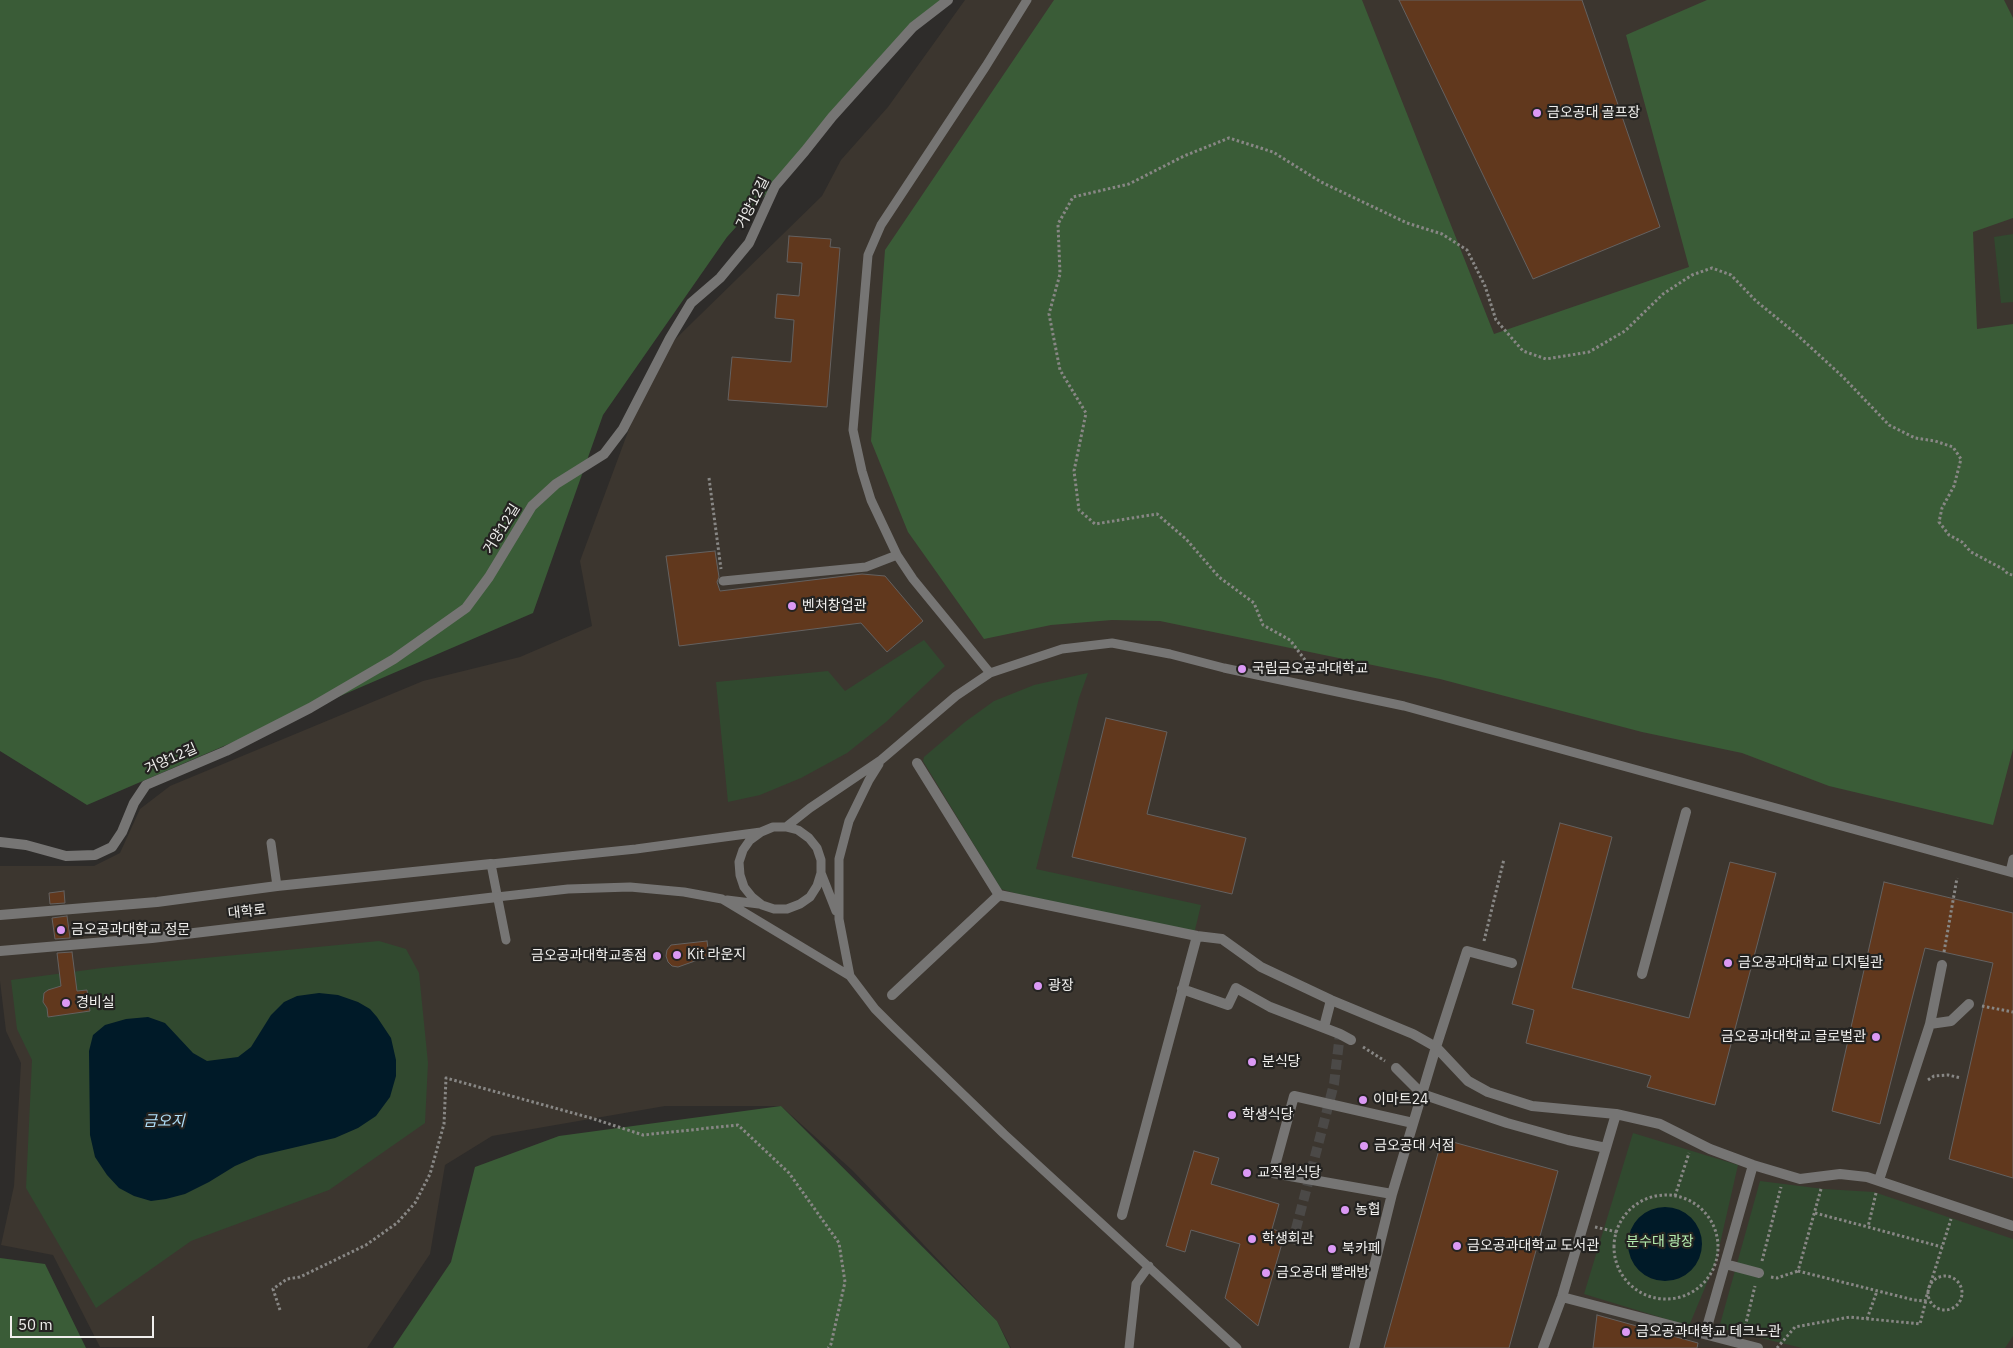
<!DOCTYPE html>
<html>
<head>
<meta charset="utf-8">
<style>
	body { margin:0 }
	#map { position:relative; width:2013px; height:1348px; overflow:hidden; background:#2e2c2a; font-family:"IBM Plex Sans",sans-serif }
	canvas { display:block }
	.scale { position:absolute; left:10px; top:1316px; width:144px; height:22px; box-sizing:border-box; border:2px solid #f0efed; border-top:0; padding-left:6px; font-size:15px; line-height:18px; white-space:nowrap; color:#f0efed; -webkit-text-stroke:4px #242321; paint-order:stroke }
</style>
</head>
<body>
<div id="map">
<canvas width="2013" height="1348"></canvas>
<div class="scale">50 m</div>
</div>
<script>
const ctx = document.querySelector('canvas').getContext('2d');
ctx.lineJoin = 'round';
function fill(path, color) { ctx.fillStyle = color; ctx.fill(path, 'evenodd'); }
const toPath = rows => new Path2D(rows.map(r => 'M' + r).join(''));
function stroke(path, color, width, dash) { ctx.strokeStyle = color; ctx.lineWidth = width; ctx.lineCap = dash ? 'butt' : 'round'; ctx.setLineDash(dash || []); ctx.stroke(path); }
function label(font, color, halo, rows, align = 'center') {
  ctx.font = font + ' "IBM Plex Sans","Noto Sans KR",sans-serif'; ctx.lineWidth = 4.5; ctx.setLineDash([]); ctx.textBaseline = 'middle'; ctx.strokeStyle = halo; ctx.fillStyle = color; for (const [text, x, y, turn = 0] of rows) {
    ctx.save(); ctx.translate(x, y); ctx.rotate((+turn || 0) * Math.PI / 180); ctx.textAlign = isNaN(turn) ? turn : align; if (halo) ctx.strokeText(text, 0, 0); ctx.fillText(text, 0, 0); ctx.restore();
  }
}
const built = toPath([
	[965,0,2013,0,2013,1348,1011,1348,997,1321,852,1170,781,1106,665,1106,492,1136,445,1165,430,1254,367,1348,100,1347,53,1255,1,1245,14,1186,21,1063,6,1031,0,981,0,866,94,866,120,853,140,809,170,786,423,681,520,657,592,626,580,561,655,359,822,196,841,160,888,107]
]);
const green = toPath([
	[2013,234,2013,302,2001,303,1994,237],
	[924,640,945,666,886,722,847,753,801,778,760,795,728,802,716,682,828,671,845,691],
	[1088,673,1079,698,1036,869,1201,905,1194,934,1024,896,1001,889,923,761,924,757,965,722,994,701,1034,685],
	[379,941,406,949,419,973,428,1063,425,1123,329,1190,191,1241,96,1308,26,1188,32,1060,17,1029,11,980,102,968],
	[1633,1133,1738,1165,1716,1261,1689,1326,1584,1294],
	[1760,1181,1824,1189,1874,1192,2013,1239,2013,1336,2005,1348,1802,1348,1719,1328]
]);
const forest = toPath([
	[0,0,942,0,727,237,603,415,533,613,87,805,0,751],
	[1054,0,1362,0,1494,334,1689,267,1626,35,1707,0,2004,0,2013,18,2013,218,1973,232,1977,329,2013,324,2013,749,1993,825,1829,786,1742,753,1642,732,1440,679,1160,621,1112,620,1051,625,984,639,908,532,871,441,885,250],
	[781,1106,997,1321,1010,1348,393,1348,451,1262,475,1167,559,1136],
	[0,1258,45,1264,86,1348,0,1348]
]);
const water = toPath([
	[319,993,338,995,358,1002,370,1009,377,1017,391,1038,396,1060,396,1076,390,1097,376,1116,358,1128,335,1138,258,1156,235,1166,209,1182,185,1194,166,1199,151,1201,134,1196,119,1188,107,1175,95,1157,90,1135,89,1051,93,1035,105,1025,126,1019,148,1017,165,1023,193,1053,207,1061,238,1057,251,1047,271,1015,284,1002,297,996],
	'1628 1244a37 37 0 1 1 74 0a37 37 0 1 1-74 0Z'
]);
const building = toPath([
	[1399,0,1582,0,1660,227,1533,279,1399,0],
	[789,236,831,239,830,247,840,248,827,407,728,400,732,357,791,362,794,320,775,318,777,294,799,296,802,263,787,262,789,236],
	[715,551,719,577,717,582,720,591,862,574,885,576,923,621,887,652,861,623,679,646,666,556,715,551],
	[1106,718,1167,732,1147,814,1246,838,1232,894,1072,857,1106,718],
	[1560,823,1612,837,1572,988,1689,1018,1730,862,1776,873,1715,1105,1647,1087,1651,1076,1526,1043,1534,1010,1512,1004,1560,823],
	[1884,882,2013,913,2013,1178,1949,1159,1993,963,1925,948,1880,1124,1832,1111,1884,882],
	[64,891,65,903,50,904,49,893,64,891],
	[67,916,70,938,55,939,52,918,67,916],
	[707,941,709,956,678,967,672,966,668,962,666,956,667,950,671,945,707,941],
	[72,952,77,991,87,990,90,1011,48,1017,47,1008,43,1002,44,993,48,990,61,986,57,953,72,952],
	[1442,1139,1558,1171,1509,1348,1384,1348,1442,1139],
	[1194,1151,1219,1158,1211,1184,1279,1204,1272,1229,1285,1233,1258,1326,1225,1298,1240,1244,1191,1230,1185,1252,1166,1246,1194,1151],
	[1597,1315,1698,1343,1697,1348,1593,1348,1597,1315]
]);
const pedestrianTunnel = toPath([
	[1292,1244,1334,1084,1340,1034]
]);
const path = toPath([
	[709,478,721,569],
	[1311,668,1290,640,1263,625,1254,603,1219,577,1186,539,1157,514,1095,524,1079,510,1074,471,1086,413,1060,370,1049,314,1060,274,1058,224,1073,197,1129,184,1184,156,1229,138,1273,152,1321,182,1407,223,1442,234,1467,250,1485,286,1496,320,1523,351,1546,359,1589,352,1625,331,1663,294,1692,275,1712,268,1731,275,1756,301,1794,332,1843,377,1889,425,1915,438,1935,441,1953,447,1961,459,1954,486,1942,508,1939,522,1949,535,1962,542,1971,552,2003,569,2008,574,2013,575],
	[1484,941,1504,859],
	[1944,952,1957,878],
	[1982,1006,2013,1012],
	[1363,1047,1385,1061],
	[1928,1080,1934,1076,1948,1075,1961,1078],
	[1821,1189,1798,1271,1914,1300,1925,1301,1951,1219],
	[1876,1193,1868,1227,1942,1247],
	'1614 1247a52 52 0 1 1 104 0a52 52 0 1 1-104 0Z',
	[1675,1196,1689,1153],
	[1815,1213,1868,1227],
	[1595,1227,1617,1232],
	[1762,1261,1781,1187],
	'1928 1293a17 17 0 1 1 34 0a17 17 0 1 1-34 0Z',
	[1771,1277,1777,1278,1798,1271],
	[280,1310,273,1289,287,1279,300,1277,366,1245,397,1223,415,1203,430,1174,444,1124,446,1078,591,1118,643,1135,738,1125,789,1173,839,1243,845,1282,831,1344,828,1348],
	[1867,1319,1877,1291],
	[1744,1331,1755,1286],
	[1777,1348,1795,1327,1850,1317,1920,1324,1926,1300]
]);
const service = toPath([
	[723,581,866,567,897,555],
	[990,673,913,579,897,555,871,500,862,471,853,430,868,255,881,225,986,66,1027,0],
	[786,827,810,808,881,760,956,696,990,673,1062,649,1112,643,1170,654,1224,668,1404,706,2013,873],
	[271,843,277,886],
	[2010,872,2013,859],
	[821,873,836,911],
	[497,897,568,889,630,887,684,892,722,899,850,976,875,1009,891,1025,1004,1134,1237,1348],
	[727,900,759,904],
	[506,940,491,864,636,849,761,832,773,827,786,827,798,830,809,838,817,848,821,860,821,873,817,886,810,897,800,904,787,909,774,909,762,905,752,897,744,887,740,875,739,862,743,850,750,840,761,832],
	[850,976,839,919,839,859,849,821,869,780,879,764],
	[1129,1348,1136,1284,1149,1266]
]);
const pedestrian = toPath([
	[917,763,999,895,1197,936,1222,939,1261,967,1331,1000,1413,1034,1436,1047,1468,1081,1488,1092,1532,1106,1616,1114,1660,1124,1710,1149,1753,1165,1800,1179,1840,1174,1867,1177,2013,1226],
	[1642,974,1686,812],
	[1182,989,1228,1005,1236,988,1270,1007,1340,1034,1351,1040],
	[892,995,999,895],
	[1930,1024,1951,1021,1969,1004],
	[1324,1027,1331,1000],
	[1396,1068,1422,1094,1507,1123,1568,1140,1606,1148],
	[1879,1180,1930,1024,1942,965],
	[1392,1194,1273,1173,1294,1096,1413,1123],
	[1122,1215,1197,936],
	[1725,1264,1759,1273],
	[1562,1297,1758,1348],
	[1705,1334,1753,1165],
	[1354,1348,1392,1194,1436,1047,1467,951,1512,963],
	[1543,1348,1562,1297,1616,1114]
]);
const minor = toPath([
	[0,842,26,845,66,856,95,855,112,847,122,832,134,803,146,785,226,751,310,708,394,659,466,608,489,577,532,506,556,484,604,454,623,429,670,338,691,303,720,278,749,243,775,186,805,151,832,117,913,27,948,0]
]);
const tertiary = toPath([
	[0,915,157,902,277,886,491,864],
	[0,951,152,938,497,897]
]);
const markers = [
	[1537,113,5,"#db99f5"],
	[792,606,5,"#db99f5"],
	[1242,669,5,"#db99f5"],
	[61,930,5,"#db99f5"],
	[677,955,5,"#db99f5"],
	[657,956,5,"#db99f5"],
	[1728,963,5,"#db99f5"],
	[1038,986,5,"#db99f5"],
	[66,1003,5,"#db99f5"],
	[1876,1037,5,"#db99f5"],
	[1252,1062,5,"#db99f5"],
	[1363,1100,5,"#db99f5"],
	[1232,1115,5,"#db99f5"],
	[1364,1146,5,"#db99f5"],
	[1247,1173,5,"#db99f5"],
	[1345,1210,5,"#db99f5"],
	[1252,1239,5,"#db99f5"],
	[1457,1246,5,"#db99f5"],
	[1332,1249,5,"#db99f5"],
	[1266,1273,5,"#db99f5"],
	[1626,1332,5,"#db99f5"]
];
const poiNames = [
	["금오공대 골프장",1547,113],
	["벤처창업관",802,606],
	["국립금오공과대학교",1252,669],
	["금오공과대학교 정문",71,930],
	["Kit 라운지",687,955],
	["금오공과대학교종점",647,956,"right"],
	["금오공과대학교 디지털관",1738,963],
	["광장",1048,986],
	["경비실",76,1003],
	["금오공과대학교 글로벌관",1866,1037,"right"],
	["분식당",1262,1062],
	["이마트24",1373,1100],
	["학생식당",1242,1115],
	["금오공대 서점",1374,1146],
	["교직원식당",1257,1173],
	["농협",1355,1210],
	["학생회관",1262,1239],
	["금오공과대학교 도서관",1467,1246],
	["북카페",1342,1249],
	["금오공대 빨래방",1276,1273],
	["금오공과대학교 테크노관",1636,1332]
];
const streetNames = [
	["거양12길",753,203,-63],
	["거양12길",502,529,-58],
	["거양12길",171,759,-24],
	["대학로",247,912,-6]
];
const parkNames = [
	["분수대 광장",1660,1242]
];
const waterNames = [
	["금오지",164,1122]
];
fill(built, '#3c362f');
fill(green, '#31492f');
fill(forest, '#3a5c37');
fill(water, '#001a28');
fill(building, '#61381d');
stroke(building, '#646160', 1);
stroke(pedestrianTunnel, '#4b4947', 10, [10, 5]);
stroke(path, '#888785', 3, [2.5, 2.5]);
stroke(service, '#767574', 9);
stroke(pedestrian, '#767574', 10);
stroke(minor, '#767574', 10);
stroke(tertiary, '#767574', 10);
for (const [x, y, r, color] of markers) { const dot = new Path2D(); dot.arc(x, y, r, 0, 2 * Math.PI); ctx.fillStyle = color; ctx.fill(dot); stroke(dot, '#242321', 2); }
label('14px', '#f0efed', '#242321', poiNames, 'left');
label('14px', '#f0efed', '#242321', streetNames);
label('14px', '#b5edaf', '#242321', parkNames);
label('italic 15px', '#b1e0fa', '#242321', waterNames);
</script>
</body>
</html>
